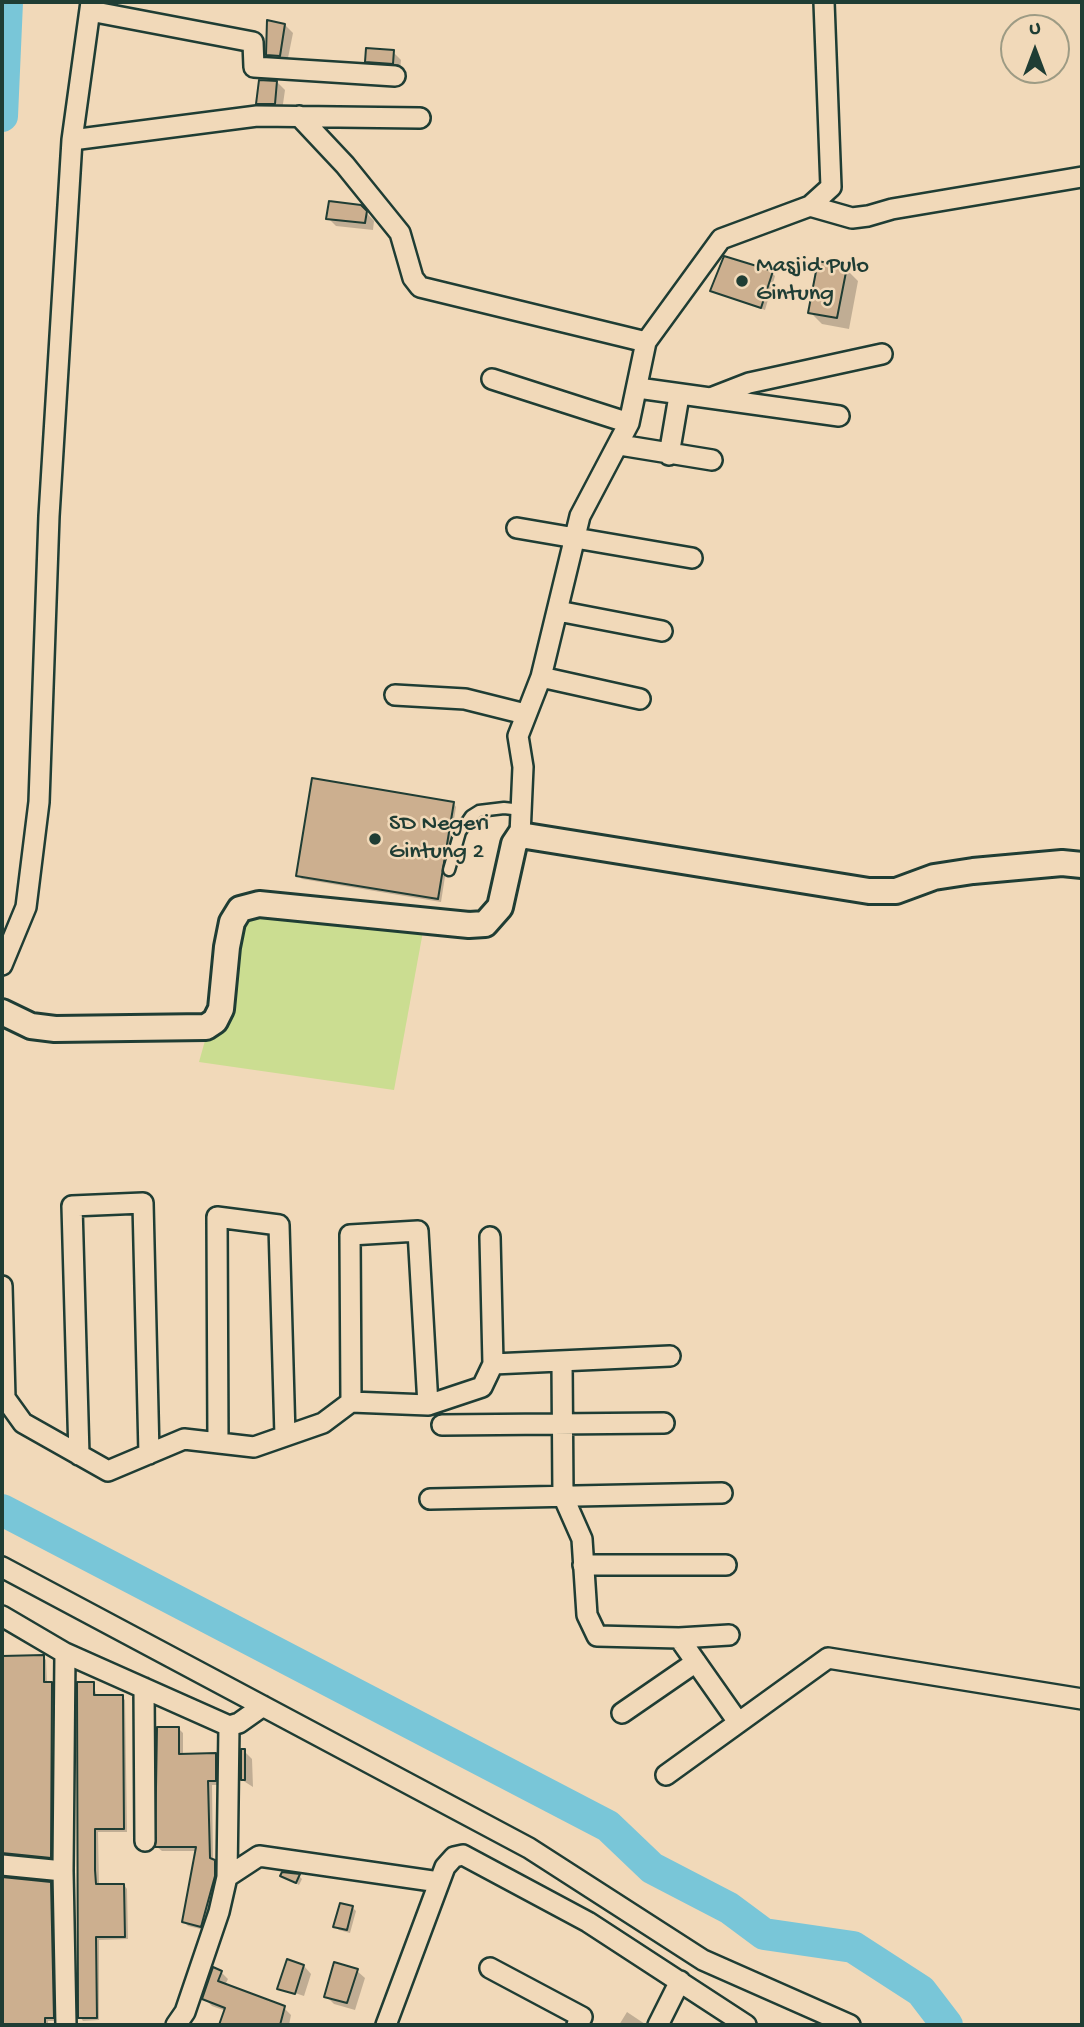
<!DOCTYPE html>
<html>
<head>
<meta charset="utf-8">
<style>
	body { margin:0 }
	#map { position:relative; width:1084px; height:2027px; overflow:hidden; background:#f1d9b9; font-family:"Gochi Hand",sans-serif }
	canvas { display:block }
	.frame { position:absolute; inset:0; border:4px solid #1f3d34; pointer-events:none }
	.north { position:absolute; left:1000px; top:14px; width:70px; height:70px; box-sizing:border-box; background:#f1d9b9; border:2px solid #9d9b84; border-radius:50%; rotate:0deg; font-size:19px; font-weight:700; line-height:28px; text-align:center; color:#1f3d34 }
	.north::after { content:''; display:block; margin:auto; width:24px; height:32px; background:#1f3d34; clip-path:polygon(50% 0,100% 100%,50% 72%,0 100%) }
</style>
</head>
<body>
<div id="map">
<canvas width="1084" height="2027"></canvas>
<div class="frame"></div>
<div class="north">U</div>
</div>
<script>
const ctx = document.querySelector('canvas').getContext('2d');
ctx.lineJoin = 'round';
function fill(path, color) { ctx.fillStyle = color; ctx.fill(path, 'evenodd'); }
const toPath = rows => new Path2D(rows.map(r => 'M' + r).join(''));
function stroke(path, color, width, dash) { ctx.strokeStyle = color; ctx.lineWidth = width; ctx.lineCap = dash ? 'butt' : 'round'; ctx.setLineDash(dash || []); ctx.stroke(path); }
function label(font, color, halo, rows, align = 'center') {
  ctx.font = font + ' "Gochi Hand",sans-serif'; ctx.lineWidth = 5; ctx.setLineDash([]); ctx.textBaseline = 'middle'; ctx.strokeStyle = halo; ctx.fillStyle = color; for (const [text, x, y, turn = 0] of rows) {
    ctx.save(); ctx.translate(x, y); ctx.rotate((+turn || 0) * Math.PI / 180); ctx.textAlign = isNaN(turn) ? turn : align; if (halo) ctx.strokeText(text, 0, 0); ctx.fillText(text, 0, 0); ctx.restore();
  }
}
const green = toPath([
	[245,898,426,915,394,1090,199,1062]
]);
const shadow = toPath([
	[285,25,293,33,287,63,276,63,268,55],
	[393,52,401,60,400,71,375,69,367,61],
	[277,82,285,90,282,111,266,111,258,103],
	[361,207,374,221,373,230,336,226,328,218],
	[846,269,858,281,849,329,822,324,810,312],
	[772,273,775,276,765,310,712,291],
	[453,803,456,807,441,902,302,879,298,876],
	[43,1656,46,1660,47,1684,55,1688,54,1860,7,1856,2,1858,2,1657],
	[93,1684,97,1697,122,1697,125,1700,127,1832,98,1832,99,1885,124,1885,127,1889,128,1939,99,1940,99,2020,83,2021,80,2017],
	[178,1728,183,1733,183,1755,216,1755,220,1759,220,1785,212,1785,213,1860,219,1866,219,1881,205,1930,188,1926,184,1922,197,1851,162,1851,157,1847],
	[244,1751,252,1759,253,1787,242,1780],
	[282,1876,299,1876,302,1879,299,1885],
	[2,1879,50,1884,54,1887,56,2021,48,2021,48,2025,2,2025],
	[353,1908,356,1911,350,1933,339,1930,335,1926],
	[304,1966,311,1974,304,1996,289,1991],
	[357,1971,365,1978,355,2010,334,2004,326,1996],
	[221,1972,228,1979,225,1985,284,2008,291,2015,289,2025,221,2025,226,2011,212,2006,204,1998],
	[627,2012,645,2024,646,2025,619,2025]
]);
const river = toPath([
	[2,116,7,2],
	[2,1510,608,1826,652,1868,729,1908,764,1934,853,1947,921,1991,947,2025]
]);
const building = toPath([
	[267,20,285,24,280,56,266,55,267,20],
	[366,48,394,50,393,64,365,62,366,48],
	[259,80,277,81,275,104,256,104,259,80],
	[329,201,361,205,367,211,365,223,326,219,329,201],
	[724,256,773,271,761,308,710,291,724,256],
	[818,261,847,267,837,318,808,313,818,261],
	[312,778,454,802,438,899,296,876,312,778],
	[44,1655,44,1682,52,1682,51,1858,2,1853,2,1656,44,1655],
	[77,1682,94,1682,94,1695,123,1695,124,1829,95,1829,95,1870,96,1884,124,1884,125,1937,96,1937,97,2018,78,2018,77,1682],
	[157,1727,179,1727,179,1754,216,1753,216,1781,208,1781,210,1858,215,1860,215,1876,201,1927,182,1922,196,1847,155,1847,157,1727],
	[241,1749,245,1749,245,1780,241,1780,241,1749],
	[282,1872,300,1874,296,1883,280,1876,282,1872],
	[2,1877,51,1882,54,2018,45,2018,45,2025,2,2025,2,1877],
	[340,1903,353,1906,347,1930,333,1927,340,1903],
	[287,1959,304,1965,295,1994,277,1989,287,1959],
	[334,1962,358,1969,347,2003,324,1997,334,1962],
	[213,1967,222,1971,218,1981,285,2006,280,2025,219,2025,225,2008,202,1999,213,1967]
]);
const service = toPath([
	[449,870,460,832,471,816,479,811,504,808,522,810]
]);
const minor = toPath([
	[90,11,253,42,254,67,395,76],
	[299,116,345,165,400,233,413,278,420,287,646,342],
	[72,140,257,116,420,118],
	[810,206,852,218,868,216,892,209,1082,177],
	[492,379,629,423],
	[638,388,839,416],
	[713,397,749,383,882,354],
	[620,445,712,460],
	[669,455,679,396],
	[517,528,692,558],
	[558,611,662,631],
	[541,677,640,699],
	[395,695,465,699,525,714],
	[520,835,523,767,518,736,541,677,580,516,629,423,646,342,721,239,810,206,831,187,824,2],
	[2,965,26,907,39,802,49,516,72,140,91,2],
	[490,1237,493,1364],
	[2,1286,5,1398,23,1423,108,1471,184,1439,254,1447,323,1423,351,1402,428,1405,482,1387,493,1364,670,1356],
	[562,1361,563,1496,582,1539,587,1615,597,1636,679,1638,738,1722],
	[351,1402,350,1235,418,1231,428,1405],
	[442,1425,664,1423],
	[218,1443,217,1217,279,1225,285,1436],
	[79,1455,72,1206,143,1203,149,1454],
	[430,1499,722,1493],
	[583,1565,726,1565],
	[2,1567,529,1848,703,1960,850,2025],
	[2,1616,65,1653],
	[679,1638,729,1635],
	[144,1688,145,1841],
	[622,1713,696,1662],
	[666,1775,828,1658,1082,1699],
	[2,1865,63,1871,65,1653,229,1726,239,1723,263,1706],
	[63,1871,66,2025],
	[227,1877,259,1856,439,1882],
	[490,1968,582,2017,577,2025],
	[176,2025,185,2012,219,1912,227,1877,229,1726],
	[386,2025,445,1867,454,1857,463,1855,588,1922,746,2025],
	[658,2025,680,1981]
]);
const tertiary = toPath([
	[2,1012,31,1026,55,1029,206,1027,215,1021,221,1009,227,947,232,922,240,909,259,904,469,925,485,924,500,907,514,844,520,835,869,891,896,891,934,877,973,871,1062,863,1082,865]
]);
const markers = [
	[742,281,7,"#1f3d34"],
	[375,839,7,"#1f3d34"]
];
const poiNames = [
	["Masjid Pulo",756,267],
	["Gintung",756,295],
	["SD Negeri",389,825],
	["Gintung 2",389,853]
];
fill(green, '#cbdd91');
fill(shadow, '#0003');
stroke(river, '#79c6d8', 32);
fill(building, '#ccaf8f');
stroke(building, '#1f3d34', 2);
stroke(service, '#1f3d34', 15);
stroke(minor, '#1f3d34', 24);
stroke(tertiary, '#1f3d34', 30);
stroke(service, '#f1d9b9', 10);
stroke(minor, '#f1d9b9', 19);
stroke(tertiary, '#f1d9b9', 24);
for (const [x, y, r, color] of markers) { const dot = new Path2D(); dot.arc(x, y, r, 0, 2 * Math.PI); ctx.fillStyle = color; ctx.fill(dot); stroke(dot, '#f1d9b9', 2.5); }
label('24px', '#1f3d34', '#f1d9b9', poiNames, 'left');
</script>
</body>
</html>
